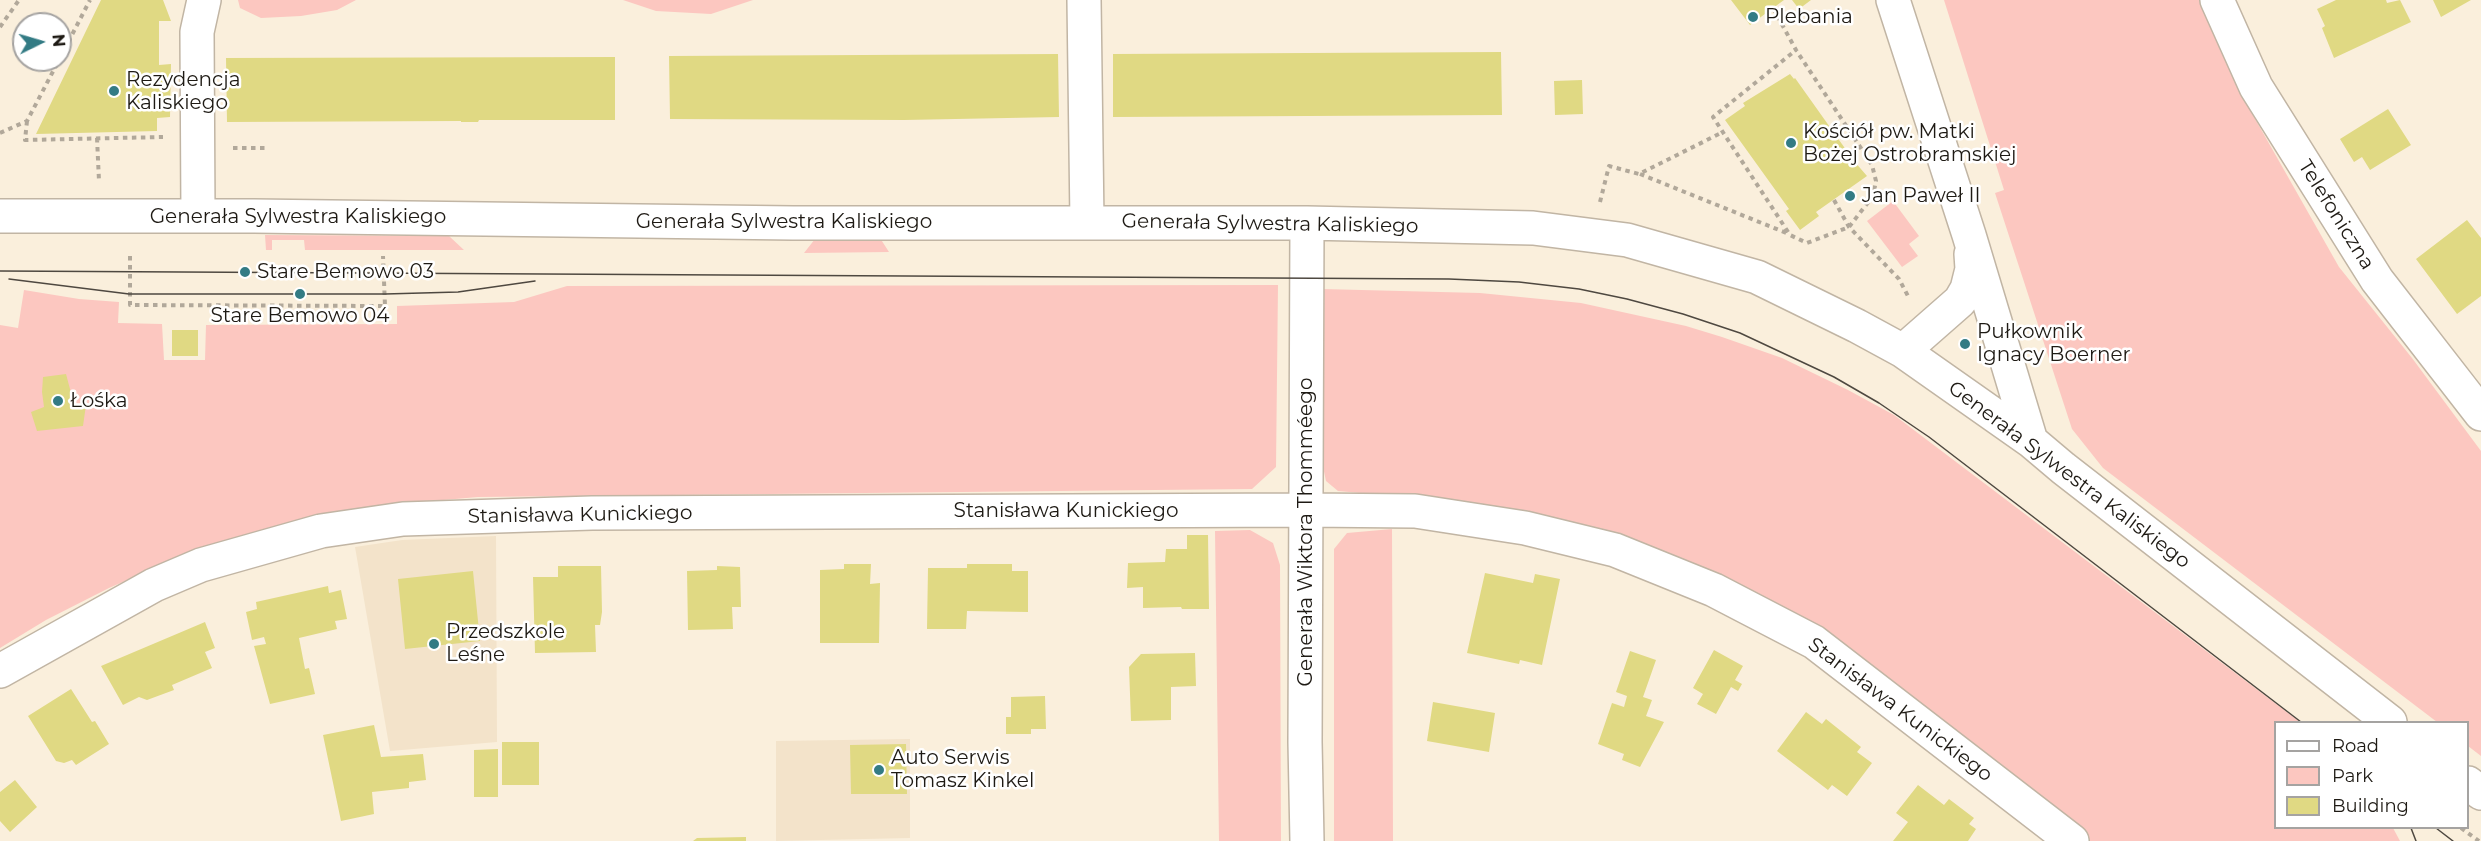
<!DOCTYPE html>
<html>
<head>
<meta charset="utf-8">
<style>
	body { margin:0 }
	#map { position:relative; width:2481px; height:841px; overflow:hidden; background:#faefdc; font-family:Montserrat,sans-serif }
	canvas { display:block }
	.legend { position:absolute; left:2274px; top:721px; width:195px; height:108px; box-sizing:border-box; background:#fff; border:2px solid #a5a3a1; margin:0; padding:8px 10px; list-style:none; font-size:18px; color:#1e1a14 }
	.legend li { display:flex; align-items:center; gap:12px; height:30px }
	.legend b { width:30px; border:2px solid #a5a3a1 }
	.north { position:absolute; left:12px; top:12px; width:60px; height:60px; box-sizing:border-box; background:#fff; border:2px solid #a5a3a1; border-radius:50%; rotate:85deg; font-size:16px; font-weight:700; line-height:24px; text-align:center; color:#1e1a14 }
	.north::after { content:''; display:block; margin:auto; width:21px; height:27px; background:#337b84; clip-path:polygon(50% 0,100% 100%,50% 72%,0 100%) }
</style>
</head>
<body>
<div id="map">
<canvas width="2481" height="841"></canvas>
<ul class="legend">
<li><b style="height:8px;background:#fff"></b>Road</li>
<li><b style="height:16px;background:#fcc7c0"></b>Park</li>
<li><b style="height:16px;background:#e0d983"></b>Building</li>
</ul>
<div class="north">N</div>
</div>
<script>
const ctx = document.querySelector('canvas').getContext('2d');
ctx.lineJoin = 'round';
function fill(path, color) { ctx.fillStyle = color; ctx.fill(path, 'evenodd'); }
const toPath = rows => new Path2D(rows.map(r => 'M' + r).join(''));
function stroke(path, color, width, dash) { ctx.strokeStyle = color; ctx.lineWidth = width; ctx.lineCap = dash ? 'butt' : 'round'; ctx.setLineDash(dash || []); ctx.stroke(path); }
function label(font, color, halo, rows, align = 'center') {
  ctx.font = font + ' Montserrat,sans-serif'; ctx.lineWidth = 5; ctx.setLineDash([]); ctx.textBaseline = 'middle'; ctx.strokeStyle = halo; ctx.fillStyle = color; for (const [text, x, y, turn = 0] of rows) {
    ctx.save(); ctx.translate(x, y); ctx.rotate((+turn || 0) * Math.PI / 180); ctx.textAlign = isNaN(turn) ? turn : align; if (halo) ctx.strokeText(text, 0, 0); ctx.fillText(text, 0, 0); ctx.restore();
  }
}
const built = toPath([
	[496,536,497,742,390,751,355,547,402,540],
	[910,739,910,838,776,841,776,741]
]);
const green = toPath([
	[238,0,356,0,337,10,301,16,261,18,240,8],
	[623,0,753,0,711,14,656,11],
	[1944,0,2201,0,2241,94,2339,267,2412,358,2481,451,2481,756,2468,746,2468,722,2437,722,2103,468,2072,429,1995,193,2004,190],
	[1893,201,1919,236,1909,244,1918,256,1902,267,1867,221],
	[265,235,449,236,464,250,305,250,304,240,272,240,272,250,266,250],
	[880,238,889,252,804,253,815,239],
	[1278,285,1276,467,1252,489,478,497,387,505,334,512,256,532,196,550,109,588,46,620,0,648,0,325,18,328,24,290,79,299,119,302,118,323,162,324,164,360,205,360,206,325,397,324,397,306,514,302,567,286],
	[1322,289,1480,293,1581,303,1686,326,1722,337,1782,358,1848,390,1894,415,2300,722,2276,722,2276,828,2393,828,2400,841,2089,841,1815,632,1417,498,1338,491,1326,481,1319,448],
	[1392,529,1393,841,1334,841,1334,549,1347,533],
	[1250,530,1273,543,1280,565,1281,841,1219,841,1215,531]
]);
const building = toPath([
	[101,0,163,0,171,21,159,21,159,65,171,64,170,117,157,118,157,131,36,134],
	[1731,0,1784,0,1750,25],
	[1792,0,1811,0,1799,9],
	[2336,0,2386,0,2387,3,2400,0,2411,22,2334,58,2322,28,2325,26,2317,9],
	[2433,0,2471,0,2441,17],
	[1501,52,1502,115,1113,117,1113,54],
	[1058,54,1059,117,904,120,670,119,669,56],
	[615,57,615,120,479,120,478,122,461,122,461,121,227,122,226,58],
	[1790,74,1794,79,1795,78,1854,161,1867,176,1816,212,1819,216,1800,230,1786,211,1789,209,1725,120,1745,106,1743,103],
	[1582,80,1583,114,1555,115,1554,81],
	[2388,109,2411,145,2370,170,2362,157,2354,162,2340,139],
	[2467,220,2481,238,2481,296,2457,314,2416,259],
	[172,330,198,330,198,356,172,356],
	[66,374,74,404,86,405,83,426,37,431,31,412,44,407,42,392,43,377],
	[1187,535,1208,535,1209,609,1182,609,1181,607,1143,608,1143,587,1127,588,1128,563,1165,562,1166,549,1187,549],
	[844,564,871,564,870,584,880,583,879,643,820,643,820,570,844,569],
	[967,564,1012,564,1012,571,1028,571,1028,612,967,611,966,629,927,629,928,568,967,568],
	[558,566,601,566,602,612,600,625,595,625,596,652,535,653,533,577,558,577],
	[717,566,740,567,741,607,732,607,733,629,688,630,687,571,717,570],
	[473,571,480,641,405,649,398,579],
	[1485,573,1533,583,1535,574,1560,579,1542,665,1520,660,1519,664,1467,653],
	[328,586,329,593,341,590,347,619,335,621,337,629,299,638,305,669,309,668,315,694,270,704,254,646,266,644,264,637,252,640,246,612,257,609,256,602],
	[205,622,215,648,205,652,212,668,172,685,174,690,147,700,139,697,123,705,101,666],
	[1714,650,1743,666,1735,680,1742,684,1738,691,1731,687,1716,714,1697,704,1703,694,1693,688],
	[1630,651,1656,660,1643,697,1652,700,1646,716,1664,722,1640,767,1622,760,1624,754,1598,744,1612,703,1624,707,1627,696,1616,692],
	[1195,653,1196,686,1171,687,1171,720,1131,721,1129,667,1141,654],
	[71,689,92,722,95,721,109,744,76,765,72,760,64,763,56,761,28,716],
	[1045,696,1046,729,1031,729,1031,734,1006,734,1006,717,1011,717,1011,697],
	[1433,702,1495,713,1489,752,1427,741],
	[1806,712,1822,724,1826,719,1861,747,1857,752,1872,763,1847,796,1832,785,1828,790,1777,751],
	[374,725,381,757,423,754,426,780,409,782,409,788,372,792,374,814,341,821,323,735],
	[502,742,539,742,539,785,502,785],
	[906,744,907,794,851,794,850,745],
	[498,749,498,797,474,797,474,750],
	[15,780,37,807,10,832,0,821,0,792],
	[1918,785,1944,805,1949,799,1974,818,1969,824,1976,829,1968,841,1893,841,1908,822,1896,813],
	[746,837,746,841,693,841,697,838]
]);
const path = toPath([
	[1773,8,1796,50,1872,165,1876,181,1873,196,1849,227,1807,243,1790,235,1713,117,1796,50],
	[0,27,19,0],
	[60,58,90,0],
	[27,121,25,140,163,137],
	[0,133,27,121,59,60],
	[97,138,99,181],
	[233,148,265,148],
	[1640,174,1789,234],
	[1834,200,1849,227,1899,279,1908,296,1907,297],
	[1600,202,1609,166,1639,174,1723,132],
	[130,256,130,305,385,306,383,256],
	[2461,828,2479,841]
]);
const minor = toPath([
	[1084,0,1087,222],
	[1893,0,1969,235,2031,441],
	[2217,0,2256,87,2377,280,2481,414],
	[0,216,254,216,793,223,1307,223,1533,228,1627,240,1757,277,1857,326,1903,351,2031,441,2063,468,2390,722],
	[198,216,197,32,204,0],
	[1903,351,1960,301,1967,289,1972,269,1971,254],
	[0,671,154,585,201,565,321,531,403,519,592,513,1306,510,1415,511,1525,528,1615,550,1714,590,1814,642,2072,841],
	[2468,783,2481,793],
	[1307,841,1305,742,1307,223]
]);
const tram = toPath([
	[0,271,1449,279,1519,282,1579,289,1627,299,1683,314,1740,333,1834,377,1879,403,1929,437,2301,722],
	[9,279,129,294,385,294,458,292,535,281],
	[2411,828,2416,841],
	[2436,828,2453,841]
]);
const markers = [
	[1753,17,6,"#337b84"],
	[114,91,6,"#337b84"],
	[1791,143,6,"#337b84"],
	[1850,196,6,"#337b84"],
	[245,272,6,"#337b84"],
	[300,294,6,"#337b84"],
	[1965,344,6,"#337b84"],
	[58,401,6,"#337b84"],
	[434,644,6,"#337b84"],
	[879,770,6,"#337b84"]
];
const poiNames = [
	["Plebania",1765,17],
	["Rezydencja",126,80],
	["Kaliskiego",126,103],
	["Kościół pw. Matki",1803,132],
	["Bożej Ostrobramskiej",1803,155],
	["Jan Paweł II",1862,196],
	["Stare Bemowo 03",257,272],
	["Stare Bemowo 04",300,316,"center"],
	["Pułkownik",1977,332],
	["Ignacy Boerner",1977,355],
	["Łośka",70,401],
	["Przedszkole",446,632],
	["Leśne",446,655],
	["Auto Serwis",891,758],
	["Tomasz Kinkel",891,781]
];
const streetNames = [
	["Telefoniczna",2336,215,58],
	["Generała Sylwestra Kaliskiego",298,217],
	["Generała Sylwestra Kaliskiego",784,222],
	["Generała Sylwestra Kaliskiego",1270,224,1],
	["Generała Sylwestra Kaliskiego",2069,475,37],
	["Stanisława Kunickiego",1066,511],
	["Stanisława Kunickiego",580,515,-1],
	["Generała Wiktora Thomméego",1306,532,-90],
	["Stanisława Kunickiego",1900,710,37]
];
fill(built, '#f3e3ca');
fill(green, '#fcc7c0');
fill(building, '#e0d983');
stroke(minor, '#c1b5a4', 36);
stroke(path, '#b1a89a', 4, [4.5, 4.5]);
stroke(minor, '#fff', 33);
stroke(tram, '#4e4840', 1.5);
for (const [x, y, r, color] of markers) { const dot = new Path2D(); dot.arc(x, y, r, 0, 2 * Math.PI); ctx.fillStyle = color; ctx.fill(dot); stroke(dot, '#fff', 2); }
label('20px', '#1e1a14', '#fff', poiNames, 'left');
label('20px', '#1e1a14', '#fff', streetNames);
</script>
</body>
</html>
